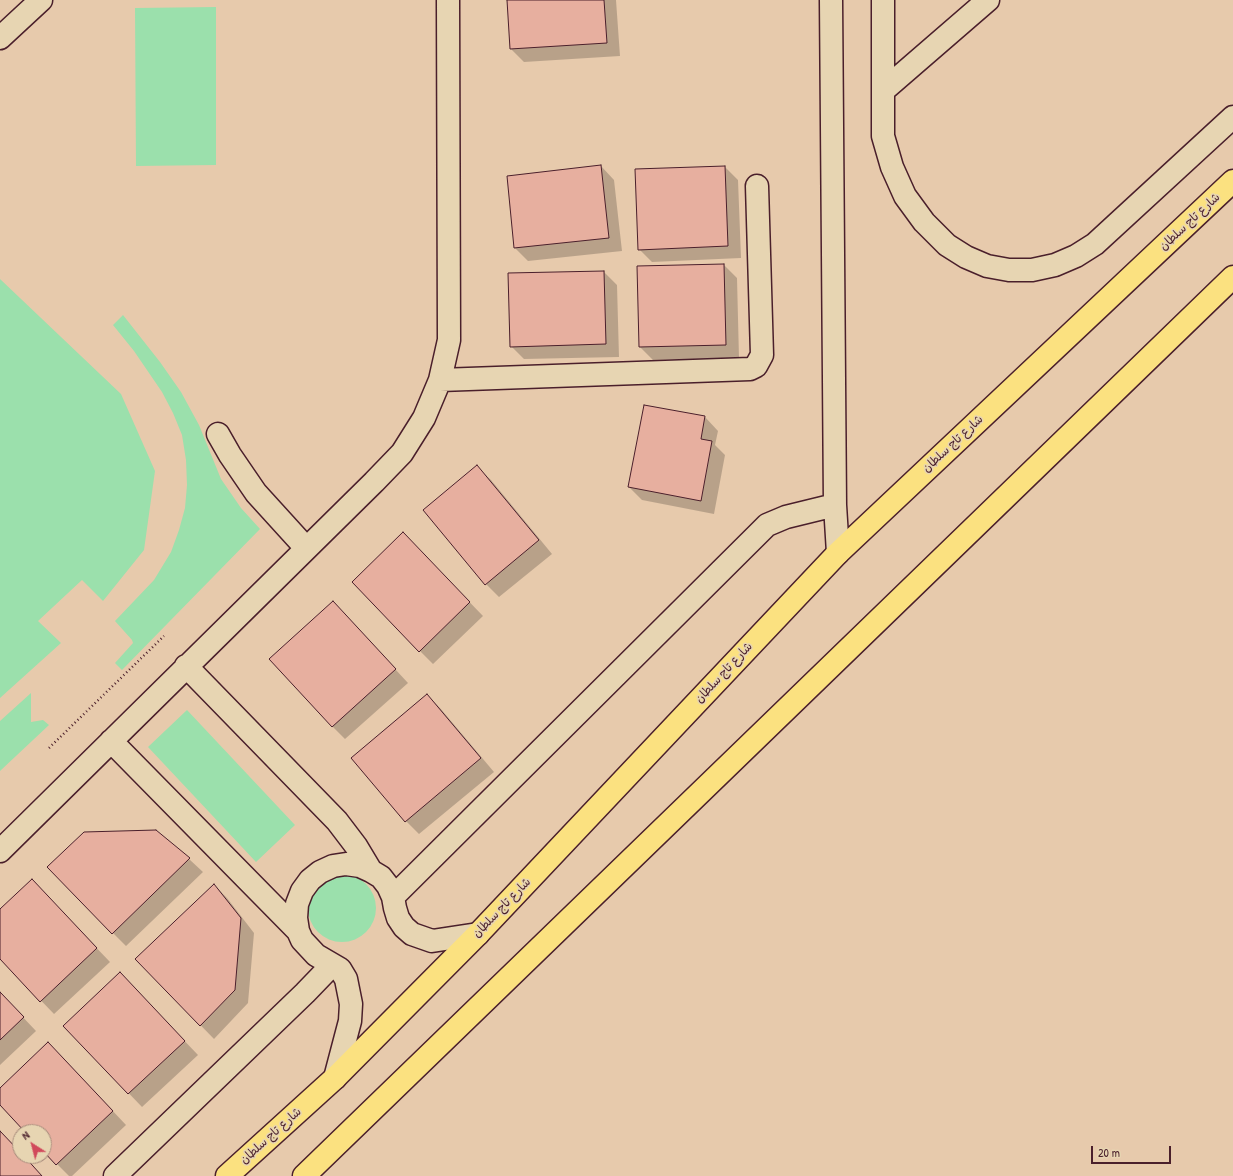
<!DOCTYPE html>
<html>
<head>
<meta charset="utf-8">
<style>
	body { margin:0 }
	#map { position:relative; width:1233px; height:1176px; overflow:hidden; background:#e7caac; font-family:"Patrick Hand",sans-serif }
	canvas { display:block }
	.north { position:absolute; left:12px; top:1124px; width:40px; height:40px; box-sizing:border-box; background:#e7d5b2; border:1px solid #a88c7c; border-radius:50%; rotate:324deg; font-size:11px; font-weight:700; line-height:16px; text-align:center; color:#4a1f2b }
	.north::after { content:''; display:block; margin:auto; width:14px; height:18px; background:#d1495b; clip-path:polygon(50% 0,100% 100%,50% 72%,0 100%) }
	.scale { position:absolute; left:1091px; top:1146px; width:80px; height:18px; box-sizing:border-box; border:2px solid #4a1f2b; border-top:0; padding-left:5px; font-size:12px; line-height:14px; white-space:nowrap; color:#4a1f2b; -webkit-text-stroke:3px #e7d5b2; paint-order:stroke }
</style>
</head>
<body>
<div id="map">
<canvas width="1233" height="1176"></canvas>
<div class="north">N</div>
<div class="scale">20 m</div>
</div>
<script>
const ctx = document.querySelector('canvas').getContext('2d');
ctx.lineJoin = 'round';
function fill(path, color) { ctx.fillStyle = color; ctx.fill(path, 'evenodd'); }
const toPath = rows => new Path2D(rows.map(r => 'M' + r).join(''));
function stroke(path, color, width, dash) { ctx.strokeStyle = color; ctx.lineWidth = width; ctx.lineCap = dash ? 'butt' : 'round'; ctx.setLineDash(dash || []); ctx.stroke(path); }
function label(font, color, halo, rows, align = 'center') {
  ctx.font = font + ' "Patrick Hand","Playpen Sans Arabic",sans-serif'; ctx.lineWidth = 3; ctx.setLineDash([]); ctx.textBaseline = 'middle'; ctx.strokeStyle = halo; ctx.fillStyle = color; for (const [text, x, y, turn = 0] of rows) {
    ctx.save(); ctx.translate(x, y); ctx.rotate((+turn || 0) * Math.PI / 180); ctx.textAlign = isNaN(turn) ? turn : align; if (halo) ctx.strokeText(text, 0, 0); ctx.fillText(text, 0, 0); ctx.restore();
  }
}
const green = toPath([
	[216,7,216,165,136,166,135,8],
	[0,279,121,394,155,471,144,550,103,601,82,580,38,621,61,643,0,698],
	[123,315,160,362,181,392,199,425,221,479,241,508,260,529,122,670,115,663,133,643,132,640,115,621,154,580,171,552,179,530,185,508,187,485,186,460,182,435,173,413,162,392,134,351,113,325],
	[31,693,31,722,43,720,49,725,0,771,0,721],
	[187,710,295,825,256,862,148,747],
	'308 908a34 34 0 1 1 68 0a34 34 0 1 1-68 0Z'
]);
const shadow = toPath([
	[508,0,616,0,620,56,524,62,511,49],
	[601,166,614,180,622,251,528,261,515,248],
	[725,167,738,180,741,258,652,262,639,249,636,170],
	[724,265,737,278,739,358,653,360,640,347,638,267],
	[604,272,617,285,619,357,524,359,511,346,509,274],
	[705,417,718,431,715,445,725,455,714,514,642,500,629,487],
	[477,467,491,480,552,554,499,597,486,584],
	[416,547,483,616,433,664,420,651],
	[333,602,408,683,345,739,332,726],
	[427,695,440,708,494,772,419,834,406,821,353,758],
	[156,831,189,859,203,872,126,946,113,933],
	[214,885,227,898,254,933,248,1003,214,1039,136,959],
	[45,894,110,962,54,1014,0,958,0,911],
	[133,987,198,1055,142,1107,64,1026],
	[0,993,36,1031,0,1065],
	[62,1057,126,1125,72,1176,69,1176,44,1151,44,1132,27,1132,0,1104,0,1090]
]);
const building = toPath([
	[507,0,604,0,607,43,510,49,507,0],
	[601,165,609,238,514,248,507,176,601,165],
	[725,166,728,246,638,250,635,169,725,166],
	[724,264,726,345,639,347,637,266,724,264],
	[604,271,606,344,510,347,508,273,604,271],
	[644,405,705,416,701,439,712,441,701,501,628,487,644,405],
	[477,465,539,540,485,585,423,510,477,465],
	[403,532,470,602,419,652,352,582,403,532],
	[333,601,396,669,332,727,269,659,333,601],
	[427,694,481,758,405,822,351,758,427,694],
	[156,830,190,858,112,934,47,867,84,832,156,830],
	[32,879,97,948,40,1002,0,959,0,909,32,879],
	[214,884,241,918,235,990,200,1026,135,959,214,884],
	[120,972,185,1041,128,1094,63,1026,120,972],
	[0,992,24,1017,0,1040,0,992],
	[48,1042,113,1111,56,1165,44,1152,44,1132,25,1132,0,1105,0,1088,48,1042],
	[0,1131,20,1152,20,1156,24,1156,42,1176,0,1176,0,1131]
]);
const path = toPath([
	[49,748,164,636]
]);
const minor = toPath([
	[831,0,835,505,838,553],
	[883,0,883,136,892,167,905,196,924,222,947,245,966,257,987,266,1009,270,1032,270,1055,265,1076,256,1095,244,1233,117],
	[0,38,41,0],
	[884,90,988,0],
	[440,380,750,369,756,366,762,355,757,186],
	[218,434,230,455,256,493,306,548],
	[186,666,337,821,356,846,371,871],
	[111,741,298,931],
	[0,851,374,482,402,453,424,418,440,380,449,340,448,0],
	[393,897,760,532,767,525,786,517,835,505],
	[335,1078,350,1021,351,1004,346,979,340,969,316,955,302,940,298,931,296,918,297,904,302,891,310,880,320,872,333,866,346,864,360,866,371,871,381,877,388,886,393,897,395,908,398,918,404,927,412,934,432,941,478,934],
	[115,1176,305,993,332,965]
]);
const major = toPath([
	[227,1176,335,1078,478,934,838,553,1233,181],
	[304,1176,1233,277]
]);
const streetNames = [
	["شارع تاج سلطان",1190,222,-43],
	["شارع تاج سلطان",953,444,-43],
	["شارع تاج سلطان",724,673,-47],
	["شارع تاج سلطان",502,908,-46],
	["شارع تاج سلطان",271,1136,-42]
];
fill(green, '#9be0ac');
fill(shadow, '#0003');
fill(building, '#e7af9f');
stroke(building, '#4a1f2b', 1);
stroke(minor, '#4a1f2b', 25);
stroke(major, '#4a1f2b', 25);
stroke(path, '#4a1f2b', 2.5, [1, 3]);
stroke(minor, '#e7d5b2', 22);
stroke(major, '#fbe180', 22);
label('12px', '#4a1f2b', '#e7d5b2', streetNames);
</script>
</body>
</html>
